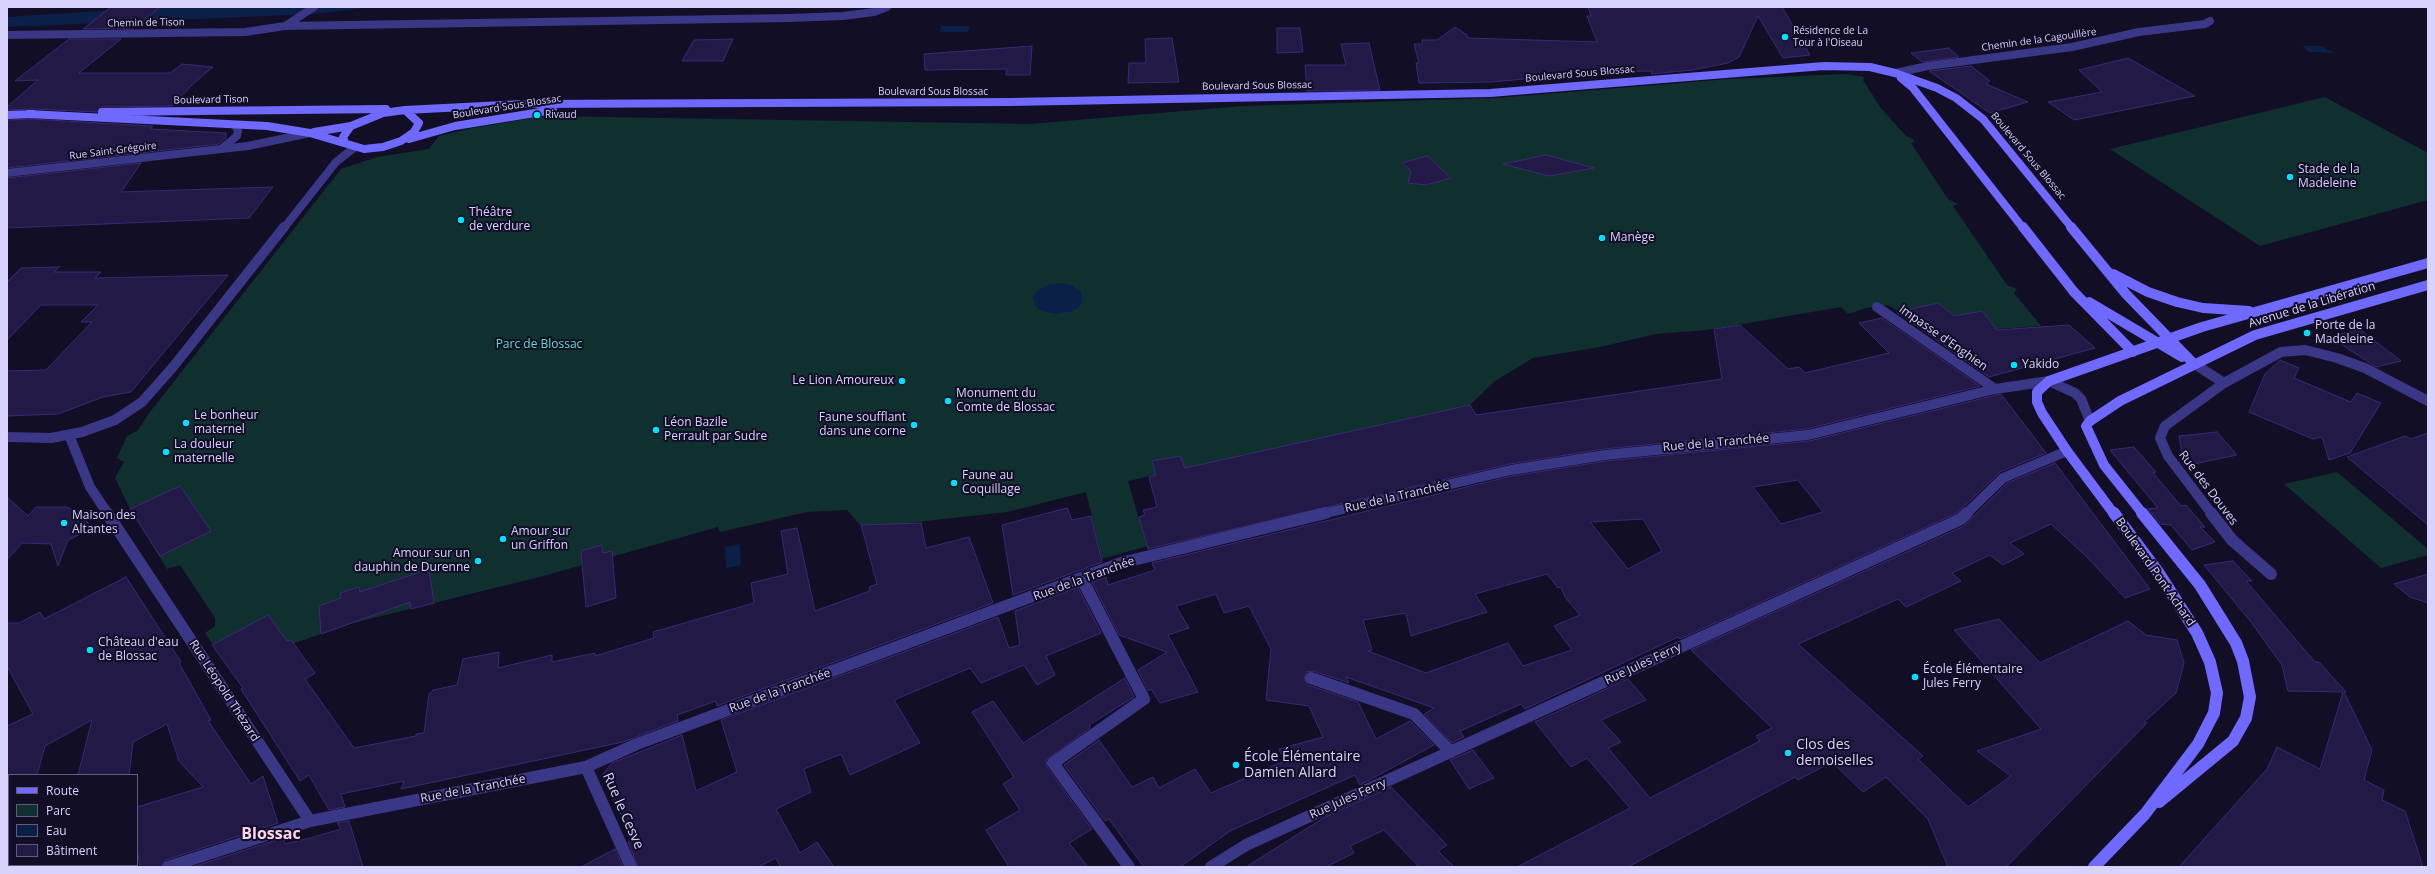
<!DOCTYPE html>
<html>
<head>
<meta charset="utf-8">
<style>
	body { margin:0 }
	#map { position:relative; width:2435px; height:874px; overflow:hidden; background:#120e26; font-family:"Open Sans",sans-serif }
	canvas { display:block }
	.frame { position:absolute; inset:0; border:8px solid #d8d2ff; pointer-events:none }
	.legend { position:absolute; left:8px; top:774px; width:130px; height:92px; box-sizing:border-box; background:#120e26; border:1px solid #615c7d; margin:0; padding:5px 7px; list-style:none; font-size:12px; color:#d8d2ff }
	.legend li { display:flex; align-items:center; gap:8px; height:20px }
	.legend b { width:20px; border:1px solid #615c7d }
</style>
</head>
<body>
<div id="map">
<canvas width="2435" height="874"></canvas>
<div class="frame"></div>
<ul class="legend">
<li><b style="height:5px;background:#6f69ff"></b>Route</li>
<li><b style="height:11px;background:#10302f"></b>Parc</li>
<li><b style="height:11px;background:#0a2049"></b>Eau</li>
<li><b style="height:11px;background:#231947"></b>Bâtiment</li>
</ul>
</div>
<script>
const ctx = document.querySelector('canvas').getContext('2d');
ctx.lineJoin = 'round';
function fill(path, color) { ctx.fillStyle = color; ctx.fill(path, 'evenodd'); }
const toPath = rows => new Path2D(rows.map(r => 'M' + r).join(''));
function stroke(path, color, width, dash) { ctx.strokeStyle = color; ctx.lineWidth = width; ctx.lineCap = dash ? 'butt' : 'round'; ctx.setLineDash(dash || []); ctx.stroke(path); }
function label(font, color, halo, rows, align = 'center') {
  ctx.font = font + ' "Open Sans",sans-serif'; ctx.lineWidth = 4; ctx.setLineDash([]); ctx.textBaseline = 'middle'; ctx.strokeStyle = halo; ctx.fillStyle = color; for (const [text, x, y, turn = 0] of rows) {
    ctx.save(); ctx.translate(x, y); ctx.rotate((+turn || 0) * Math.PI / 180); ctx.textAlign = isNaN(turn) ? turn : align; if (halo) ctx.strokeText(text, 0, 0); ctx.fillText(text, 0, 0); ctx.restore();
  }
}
const green = toPath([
	[1846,74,1864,77,1863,80,1880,107,1906,136,1913,139,1914,142,1911,143,1948,199,1958,204,1953,206,2007,285,2017,289,2014,293,2041,326,1996,329,1982,311,1953,316,1938,303,1899,312,1888,305,1866,308,1848,314,1841,307,1707,330,1656,334,1600,347,1533,358,1495,381,1470,405,1128,481,1147,546,1102,559,1086,492,1007,512,889,525,861,526,847,510,807,512,720,532,718,527,543,576,353,623,228,666,205,633,215,626,215,618,180,565,167,569,130,509,115,478,124,462,117,458,127,436,138,430,150,412,341,169,377,157,429,149,439,136,473,128,545,116,1030,124,1243,106,1496,98,1729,79],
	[2325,97,2428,153,2428,200,2260,246,2110,149],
	[2337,472,2428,549,2428,555,2381,568,2284,484]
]);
const water = toPath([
	[162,7,374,7,314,14,7,27,7,17],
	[941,26,970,26,968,32,940,32],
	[2302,46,2322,46,2334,53,2309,52],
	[1060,283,1071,285,1082,292,1082,302,1079,307,1073,311,1057,314,1041,311,1036,307,1033,296,1038,290,1048,285],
	[740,544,741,565,726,568,725,547]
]);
const building = toPath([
	[111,7,160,7,134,28,83,29,111,7],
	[1588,7,1782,7,1810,55,1783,58,1758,16,1739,57,1728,63,1692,70,1651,74,1652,71,1563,72,1564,75,1558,76,1491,82,1419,83,1416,63,1419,63,1414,44,1423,44,1422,40,1437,40,1455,27,1467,35,1468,38,1597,42,1587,16,1591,16,1588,7],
	[1277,28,1300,28,1303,52,1277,53,1277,28],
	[1172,38,1179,82,1128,83,1129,63,1146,63,1145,39,1172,38],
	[69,39,121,39,79,73,170,73,182,64,213,67,194,83,172,106,102,107,97,112,34,109,7,110,7,107,38,80,15,81,69,39],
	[733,39,723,61,682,61,694,40,733,39],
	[1369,43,1380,90,1307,91,1305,65,1346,65,1341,44,1369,43],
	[1032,46,1030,75,1006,75,1007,69,925,70,924,54,1032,46],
	[1949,48,1959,57,1922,62,1911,53,1949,48],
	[2128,58,2195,96,2074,120,2048,102,2102,92,2079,70,2128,58],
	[1971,66,1990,81,1986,84,2028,102,1990,113,1929,71,1971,66],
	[31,119,153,126,150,129,226,133,226,138,219,144,7,168,7,120,31,119],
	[1546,155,1594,168,1549,176,1503,164,1546,155],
	[1427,156,1451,178,1426,185,1408,183,1411,171,1402,163,1427,156],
	[141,163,121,192,273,187,249,218,7,228,7,178,141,163],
	[59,267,54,272,101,272,95,278,228,275,131,392,103,397,58,414,7,416,7,371,46,370,92,322,81,322,98,305,41,305,7,340,7,282,21,268,59,267],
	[1938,303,1954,316,1982,311,1997,330,2069,325,2095,348,1989,377,1897,312,1938,303],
	[1882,318,1980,386,1807,429,1604,449,1510,464,1148,549,1139,517,1145,515,1143,510,1157,507,1149,477,1156,475,1152,461,1180,456,1185,468,1470,405,1476,415,1722,379,1714,329,1740,325,1788,369,1799,367,1805,373,1889,353,1859,323,1882,318],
	[2359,329,2401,361,2376,367,2330,337,2359,329],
	[2280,360,2299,368,2294,378,2351,402,2357,393,2381,403,2350,453,2329,460,2322,437,2313,439,2249,412,2265,374,2280,360],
	[2001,394,2046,453,2000,472,1957,513,1680,639,1678,637,1525,709,1521,704,1460,731,1464,737,1452,743,1424,714,1434,708,1346,677,1349,683,1313,671,1306,672,1304,679,1308,685,1358,702,1376,739,1410,721,1434,745,1360,785,1355,775,1230,831,1180,867,1144,867,1109,819,1105,821,1064,765,1099,740,1132,787,1153,777,1159,788,1195,769,1211,793,1284,761,1279,749,1323,737,1309,706,1266,700,1271,649,1249,606,1224,613,1216,594,1176,606,1189,628,1168,635,1198,692,1160,703,1151,689,1148,691,1138,670,1167,652,1119,635,1092,582,1106,577,1108,585,1155,570,1152,563,1512,476,1606,461,1809,441,2001,394],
	[1798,480,1823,512,1781,524,1753,487,1798,480],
	[1643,519,1662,551,1628,569,1590,522,1643,519],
	[1547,574,1558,588,1561,587,1565,597,1580,615,1554,626,1572,650,1523,666,1508,643,1426,673,1368,651,1372,650,1363,620,1406,613,1411,636,1487,612,1475,594,1547,574],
	[2217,432,2237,455,2184,466,2179,436,2217,432],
	[2428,433,2428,525,2347,457,2405,436,2411,439,2428,433],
	[2134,447,2156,472,2153,473,2181,506,2186,505,2205,527,2200,527,2215,542,2192,550,2171,525,2160,524,2148,509,2158,508,2110,450,2134,447],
	[2055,463,2150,589,2125,598,2086,556,2051,524,2010,543,2024,554,2003,565,1990,555,1952,573,1961,581,1906,607,1898,599,1798,644,1923,756,1918,759,1968,807,2011,776,1977,751,2041,729,1954,630,1999,619,2040,663,2128,621,2146,635,2177,640,2184,663,2176,693,2144,722,2147,723,2006,867,1948,867,1928,819,1886,777,1863,792,1832,762,1798,780,1795,777,1628,867,1517,867,1630,808,1587,758,1571,767,1535,722,1628,679,1646,700,1601,720,1621,742,1608,748,1650,798,1760,741,1756,736,1772,728,1691,650,1964,526,2007,483,2055,463],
	[180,486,211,531,160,556,130,509,180,486],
	[7,497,28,516,36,507,67,507,84,516,91,529,68,540,58,566,51,544,22,543,7,560,7,497],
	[1067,508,1072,520,1091,516,1102,562,1013,595,1002,525,1067,508],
	[921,523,926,548,969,537,993,603,717,706,716,701,677,715,678,721,623,742,401,789,404,781,341,794,345,807,329,810,309,775,300,781,241,689,243,688,212,645,268,615,287,641,291,640,315,673,305,679,354,748,416,736,416,734,424,733,429,694,433,690,457,685,463,659,499,652,498,668,552,655,552,662,595,653,595,656,654,638,653,632,754,603,751,583,788,574,781,531,797,528,815,611,870,591,869,587,877,584,861,525,921,523],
	[602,545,603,553,612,551,616,598,586,607,581,551,602,545],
	[2233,561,2252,581,2246,581,2315,662,2319,662,2346,692,2344,692,2372,750,2364,780,2384,790,2382,800,2405,811,2423,867,2179,867,2267,769,2277,747,2320,769,2343,692,2288,691,2282,665,2251,622,2204,565,2233,561],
	[429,569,434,603,411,609,410,602,321,634,319,606,341,598,340,593,359,587,360,592,429,569],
	[2428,574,2428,603,2410,597,2394,584,2428,574],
	[126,577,181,662,179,663,211,720,208,721,251,784,263,776,278,823,166,860,161,867,140,867,137,849,137,807,203,787,179,761,167,724,133,742,129,775,78,775,92,720,45,746,37,775,7,775,7,726,33,714,7,666,7,623,19,623,40,612,44,619,126,577],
	[1078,587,1101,633,1046,656,1055,675,1037,685,1024,665,981,683,970,668,894,700,920,743,850,775,841,754,804,769,811,792,776,809,800,853,817,842,834,867,778,867,780,866,776,858,758,867,638,867,628,842,633,839,602,775,612,763,682,735,696,791,737,772,721,720,998,617,1009,648,1020,645,1015,611,1078,587],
	[1125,678,1134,697,1089,725,1090,728,1046,760,1047,767,1092,829,1069,843,1088,867,1009,867,986,830,1020,810,1003,784,1014,777,972,712,993,701,1023,743,1125,678],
	[1473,750,1494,778,1469,789,1450,760,1473,750],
	[1391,787,1447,845,1438,851,1454,867,1419,867,1384,830,1350,846,1354,853,1326,867,1246,867,1325,817,1391,787],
	[349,821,363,867,192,867,283,838,285,844,310,838,341,829,337,823,349,821],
	[615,849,623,867,581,867,615,849]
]);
const minorFar2 = toPath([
	[285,26,789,18,843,16,874,12,887,7],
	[7,35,245,32,285,26,314,7],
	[1895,73,1928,66,2072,47,2139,32,2205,24,2210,21],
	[221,149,237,136,238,131,235,125],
	[7,173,248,146,310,133]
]);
const minorFar1 = toPath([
	[1877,307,1995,389],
	[2193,363,2224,383],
	[69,435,90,487,108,514],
	[1322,514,1511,470,1605,455,1808,435,1995,389,2049,381,2075,393,2081,399,2090,421],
	[1966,514,2003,478,2067,451],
	[2212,514,2168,456,2160,438,2165,426,2224,383,2281,352,2305,350,2337,358,2365,368,2428,401]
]);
const minor = toPath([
	[107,513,310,821],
	[2211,513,2232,540,2271,574],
	[1082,579,1144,699,1053,763,1129,867],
	[1311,678,1414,714,1451,752],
	[586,767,631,867],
	[168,867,310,821,586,767,637,744,1121,563,1326,513],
	[1211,867,1246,845,1961,519,1967,513]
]);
const tertiaryFar1 = toPath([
	[284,228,336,162,354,148]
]);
const tertiary = toPath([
	[7,437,51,438,82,432,115,420,142,402,173,367,284,227]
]);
const secondaryFar2 = toPath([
	[1901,78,1913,88,2023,228],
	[405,110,523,104,1010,102,1490,93,1824,66,1870,67,1895,73,1937,88,1956,98,1983,119,2072,228],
	[102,112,386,109],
	[28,114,267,126,310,133,364,149,383,147,401,141,414,132,419,123,405,110,383,113,351,126,343,137,345,143],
	[7,115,34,114],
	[314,132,351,126],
	[409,139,455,126,553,110]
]);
const secondaryFar1 = toPath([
	[2023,227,2074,292,2133,352],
	[2071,227,2126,294,2193,363],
	[2113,274,2148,292,2177,302,2203,308,2249,311],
	[2089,302,2182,357],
	[2114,514,2067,451,2042,413,2037,402,2037,392,2049,381,2202,327,2428,263],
	[2143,514,2104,465,2086,426,2090,421,2120,401,2255,335,2428,285]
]);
const secondary = toPath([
	[2142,513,2200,585,2236,643,2243,661,2250,697,2246,718,2233,741,2159,802],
	[2094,867,2145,814,2198,744,2214,713,2217,693,2210,662,2197,633,2158,572,2114,513]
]);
const markers = [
	[1785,37,4,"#00e1fd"],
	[537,115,4,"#00e1fd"],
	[2290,177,4,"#00e1fd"],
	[461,220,4,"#00e1fd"],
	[1602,238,4,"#00e1fd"],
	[2307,333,4,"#00e1fd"],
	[2014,365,4,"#00e1fd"],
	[902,381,4,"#00e1fd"],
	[948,401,4,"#00e1fd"],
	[186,423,4,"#00e1fd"],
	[914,425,4,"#00e1fd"],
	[656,430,4,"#00e1fd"],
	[166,452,4,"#00e1fd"],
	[954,483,4,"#00e1fd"],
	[64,523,4,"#00e1fd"],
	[503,539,4,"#00e1fd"],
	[478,561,4,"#00e1fd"],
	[90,650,4,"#00e1fd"],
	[1915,677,4,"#00e1fd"],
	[1788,753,4,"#00e1fd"],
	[1236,765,4,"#00e1fd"]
];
const farStreetnames = [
	["Chemin de Tison",146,23,-1],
	["Chemin de la Cagouillère",2039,40,-8],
	["Boulevard Sous Blossac",1580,74,-5],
	["Boulevard Sous Blossac",1257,86,-1],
	["Boulevard Sous Blossac",933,92],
	["Boulevard Tison",211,100,-1],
	["Boulevard Sous Blossac",507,107,-9],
	["Rue Saint-Grégoire",113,151,-7],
	["Boulevard Sous Blossac",2028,156,50]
];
const farPoinames = [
	["Résidence de La",1793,31],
	["Tour à l'Oiseau",1793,43],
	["Rivaud",545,115]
];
const poiNames = [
	["Stade de la",2298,170],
	["Madeleine",2298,184],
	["Théâtre",469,213],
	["de verdure",469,227],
	["Manège",1610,238],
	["Porte de la",2315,326],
	["Madeleine",2315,340],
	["Yakido",2022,365],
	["Le Lion Amoureux",894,381,"right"],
	["Monument du",956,394],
	["Comte de Blossac",956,408],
	["Le bonheur",194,416],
	["maternel",194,430],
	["Faune soufflant",906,418,"right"],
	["dans une corne",906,432,"right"],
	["Léon Bazile",664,423],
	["Perrault par Sudre",664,437],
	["La douleur",174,445],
	["maternelle",174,459],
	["Faune au",962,476],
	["Coquillage",962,490],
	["Maison des",72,516],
	["Altantes",72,530],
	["Amour sur",511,532],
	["un Griffon",511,546],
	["Amour sur un",470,554,"right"],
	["dauphin de Durenne",470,568,"right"],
	["Château d'eau",98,643],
	["de Blossac",98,657],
	["École Élémentaire",1923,670],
	["Jules Ferry",1923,684]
];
const streetNames = [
	["Avenue de la Libération",2312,305,-17],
	["Impasse d'Enghien",1943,338,35],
	["Rue de la Tranchée",1716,443,-5],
	["Rue des Douves",2208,488,53],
	["Rue de la Tranchée",1397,497,-13],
	["Boulevard Pont Achard",2155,572,55],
	["Rue de la Tranchée",1084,579,-20],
	["Rue Jules Ferry",1643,664,-25],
	["Rue Léopold Thézard",224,691,57],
	["Rue de la Tranchée",780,691,-20],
	["Rue de la Tranchée",473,789,-11],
	["Rue Jules Ferry",1348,799,-24]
];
const parkNames = [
	["Parc de Blossac",539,345]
];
const nearPoinames = [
	["Clos des",1796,745],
	["demoiselles",1796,761],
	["École Élémentaire",1244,757],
	["Damien Allard",1244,773]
];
const nearStreetnames = [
	["Rue le Cesve",623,811,66]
];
const nearNeighbourhoodnames = [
	["Blossac",271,834]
];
fill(green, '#10302f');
fill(water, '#0a2049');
fill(building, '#231947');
stroke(building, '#392a74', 1);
stroke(minorFar2, '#3b3787', 8);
stroke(minorFar1, '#3b3787', 10);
stroke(minor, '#3b3787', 12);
stroke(tertiaryFar1, '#3b3787', 8);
stroke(tertiary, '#3b3787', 10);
stroke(secondaryFar2, '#6f69ff', 8);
stroke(secondaryFar1, '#6f69ff', 10);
stroke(secondary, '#6f69ff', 12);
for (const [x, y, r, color] of markers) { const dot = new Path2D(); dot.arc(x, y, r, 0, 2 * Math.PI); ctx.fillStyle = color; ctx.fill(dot); stroke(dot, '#120e26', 1.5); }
label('10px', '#d8d2ff', '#120e26', farStreetnames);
label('10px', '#d8d2ff', '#120e26', farPoinames, 'left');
label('12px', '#d8d2ff', '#120e26', poiNames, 'left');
label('12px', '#d8d2ff', '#120e26', streetNames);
label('12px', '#58e5c3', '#120e26', parkNames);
label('14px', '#d8d2ff', '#120e26', nearPoinames, 'left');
label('14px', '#d8d2ff', '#120e26', nearStreetnames);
label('bold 16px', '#ffd4ef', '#120e26', nearNeighbourhoodnames);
</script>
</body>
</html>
